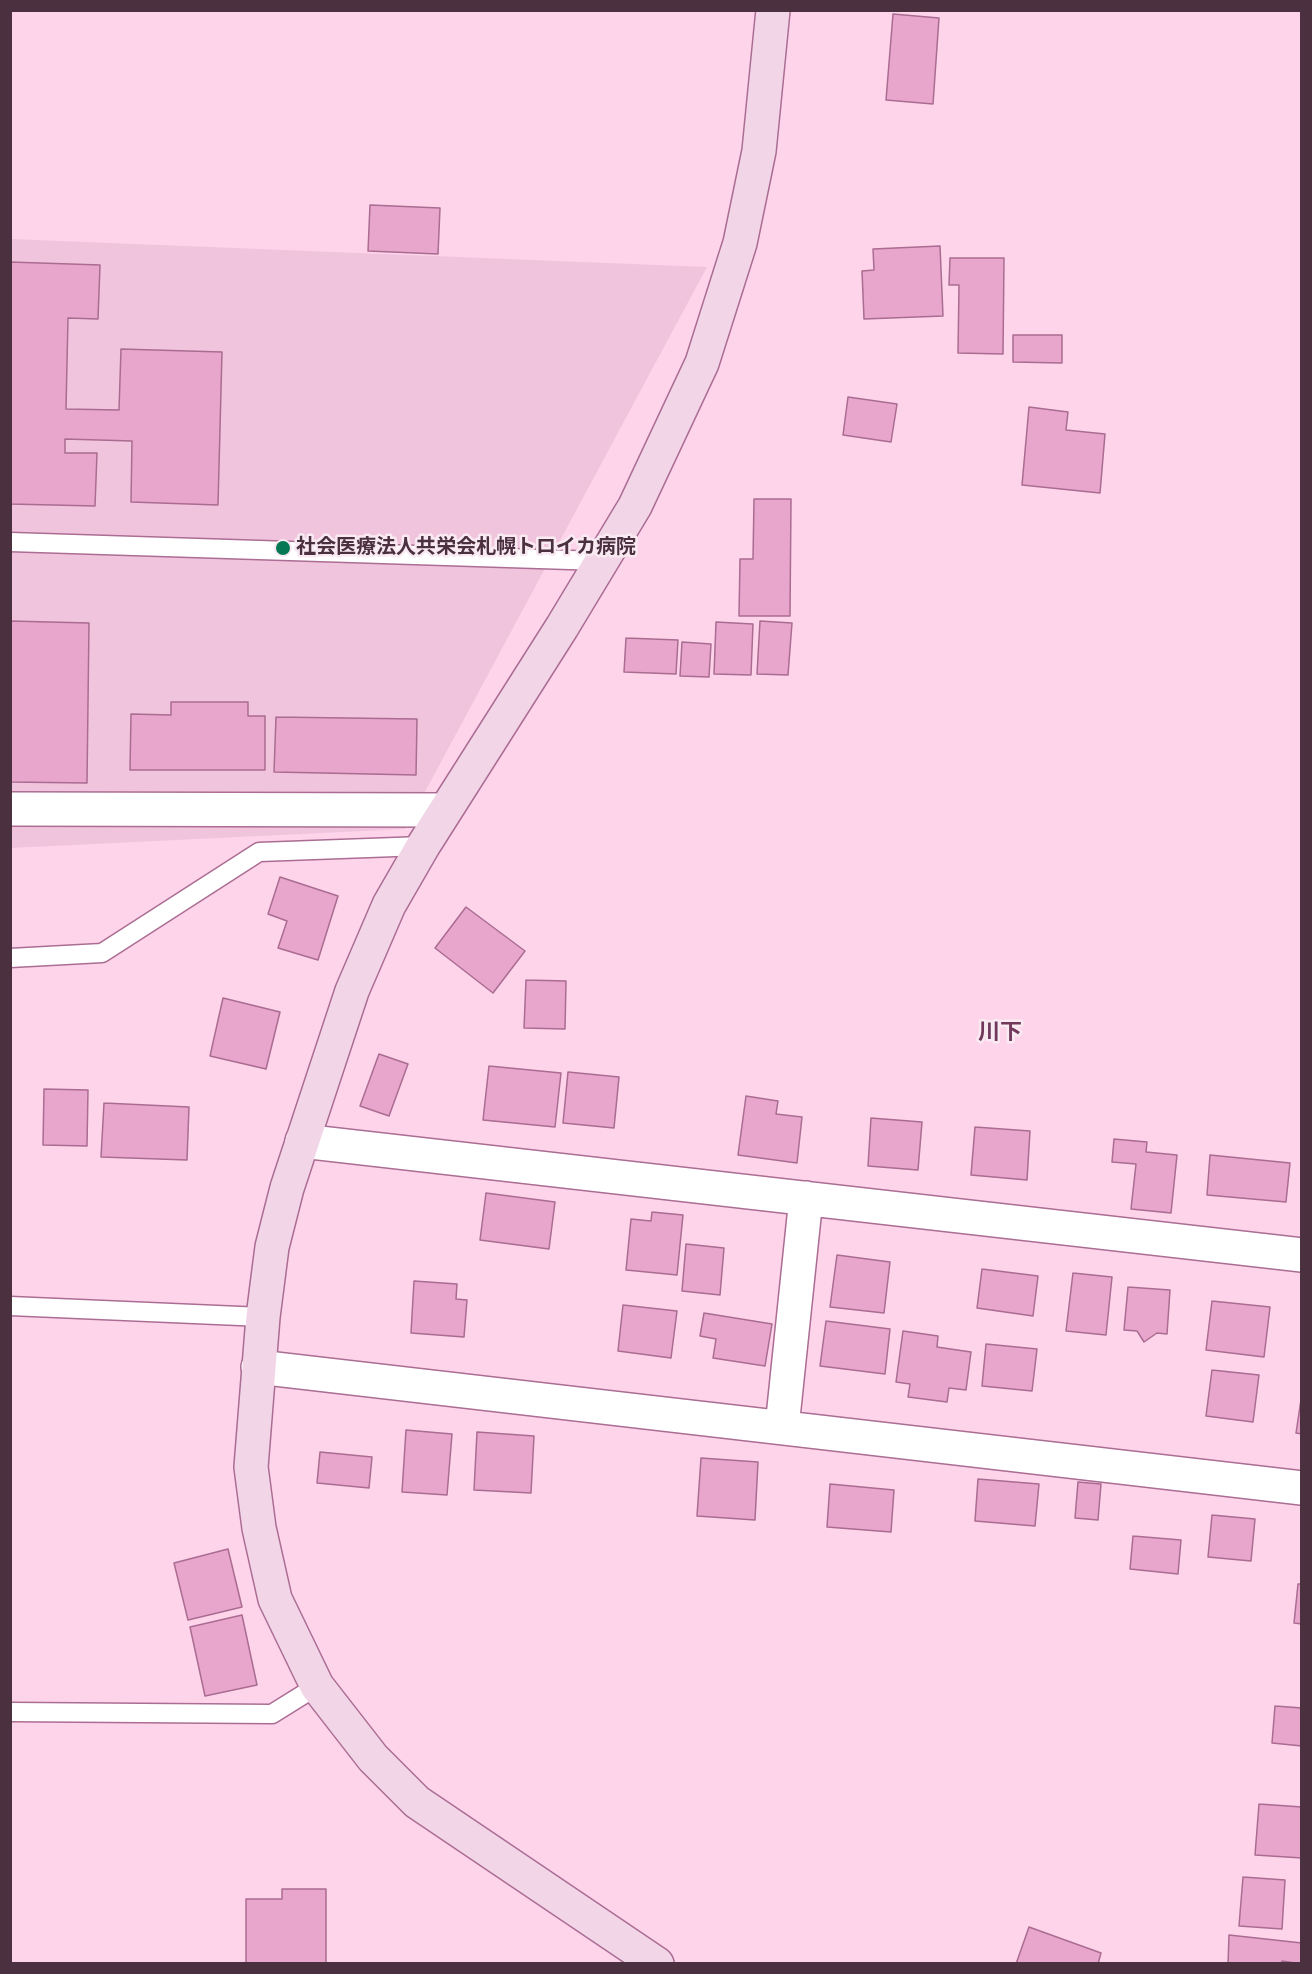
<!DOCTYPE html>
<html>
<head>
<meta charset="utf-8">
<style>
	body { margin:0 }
	#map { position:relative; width:1312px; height:1974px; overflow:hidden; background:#fed4eb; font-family:"Archivo Narrow",sans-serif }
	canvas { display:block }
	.frame { position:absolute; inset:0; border:12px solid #4b3040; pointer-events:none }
</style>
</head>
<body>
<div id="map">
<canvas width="1312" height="1974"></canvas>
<div class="frame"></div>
</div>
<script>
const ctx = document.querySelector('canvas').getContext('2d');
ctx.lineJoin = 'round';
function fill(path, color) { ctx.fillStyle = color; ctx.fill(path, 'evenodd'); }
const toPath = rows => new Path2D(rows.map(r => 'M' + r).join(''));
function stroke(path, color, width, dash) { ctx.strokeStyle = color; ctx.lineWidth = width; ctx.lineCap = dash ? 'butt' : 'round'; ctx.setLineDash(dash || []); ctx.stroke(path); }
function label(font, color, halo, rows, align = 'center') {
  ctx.font = font + ' "Archivo Narrow","Noto Sans JP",sans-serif'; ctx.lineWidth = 5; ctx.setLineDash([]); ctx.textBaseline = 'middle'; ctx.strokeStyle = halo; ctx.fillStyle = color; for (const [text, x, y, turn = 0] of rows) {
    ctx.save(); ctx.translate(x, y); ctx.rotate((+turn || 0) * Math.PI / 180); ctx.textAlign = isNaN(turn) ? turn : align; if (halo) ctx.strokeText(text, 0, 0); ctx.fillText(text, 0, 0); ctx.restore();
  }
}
const built = toPath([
	[11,239,707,267,405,829,11,848]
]);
const building = toPath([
	[893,14,939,18,933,104,886,100,893,14],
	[370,205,440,208,438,254,368,251,370,205],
	[940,246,943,316,864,319,862,271,874,270,873,249,940,246],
	[950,258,1004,258,1003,354,958,353,959,285,949,285,950,258],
	[10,262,100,265,98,319,68,318,66,409,119,410,121,349,222,352,218,505,131,502,132,441,65,439,65,453,97,453,95,506,10,504,10,262],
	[1013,335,1062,335,1062,363,1013,362,1013,335],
	[848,397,897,404,891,442,843,435,848,397],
	[1029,407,1068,412,1066,430,1105,434,1100,493,1022,485,1029,407],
	[754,499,791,499,790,616,739,616,740,559,753,559,754,499],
	[10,621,89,623,87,783,10,782,10,621],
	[760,621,792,623,788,675,757,674,760,621],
	[716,622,753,624,751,675,714,674,716,622],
	[626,638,678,640,676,674,624,672,626,638],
	[682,642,711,644,709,677,680,676,682,642],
	[171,702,248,702,248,716,265,716,265,770,130,770,131,714,171,715,171,702],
	[276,717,417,719,416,775,274,772,276,717],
	[280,877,338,896,318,960,278,948,287,921,268,914,280,877],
	[466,907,525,951,493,993,435,948,466,907],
	[526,980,566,981,565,1029,524,1028,526,980],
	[223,998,280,1012,266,1069,210,1056,223,998],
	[379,1054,408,1064,389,1116,360,1106,379,1054],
	[489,1066,561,1073,555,1127,483,1120,489,1066],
	[568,1072,619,1077,614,1128,563,1123,568,1072],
	[44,1089,88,1090,87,1146,43,1145,44,1089],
	[746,1096,778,1101,776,1114,802,1117,797,1163,738,1155,746,1096],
	[104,1103,189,1107,187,1160,101,1157,104,1103],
	[871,1118,922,1122,918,1170,868,1166,871,1118],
	[975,1127,1030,1131,1027,1180,971,1175,975,1127],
	[1114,1139,1147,1142,1146,1152,1177,1155,1171,1213,1131,1209,1136,1164,1112,1162,1114,1139],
	[1210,1155,1290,1163,1286,1202,1207,1195,1210,1155],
	[486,1193,555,1202,549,1249,480,1240,486,1193],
	[652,1212,683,1215,677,1275,626,1270,631,1219,651,1221,652,1212],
	[686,1244,724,1248,720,1295,682,1291,686,1244],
	[837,1255,890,1262,884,1313,830,1307,837,1255],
	[982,1269,1038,1276,1033,1316,977,1308,982,1269],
	[1073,1273,1112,1277,1106,1335,1066,1331,1073,1273],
	[414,1281,457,1284,456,1299,467,1300,464,1337,411,1333,414,1281],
	[1128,1287,1170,1290,1167,1334,1157,1333,1144,1342,1137,1331,1124,1330,1128,1287],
	[1212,1301,1270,1307,1264,1357,1206,1350,1212,1301],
	[623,1305,677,1311,671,1358,618,1351,623,1305],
	[704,1313,772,1324,765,1366,713,1358,716,1339,700,1336,704,1313],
	[826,1321,890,1329,885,1374,820,1366,826,1321],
	[903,1331,938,1336,937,1347,971,1352,966,1390,949,1388,947,1402,908,1397,910,1384,896,1382,903,1331],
	[986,1344,1037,1349,1032,1391,982,1386,986,1344],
	[1212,1370,1259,1375,1253,1422,1206,1416,1212,1370],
	[1302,1393,1302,1434,1296,1433,1302,1393],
	[406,1430,452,1434,447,1495,402,1492,406,1430],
	[477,1432,534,1436,531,1493,474,1490,477,1432],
	[320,1452,372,1457,369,1488,317,1483,320,1452],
	[701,1458,758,1462,755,1520,697,1516,701,1458],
	[978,1479,1039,1484,1035,1526,975,1521,978,1479],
	[1078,1482,1101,1484,1098,1520,1075,1518,1078,1482],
	[830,1484,894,1490,891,1532,827,1527,830,1484],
	[1212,1515,1255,1519,1251,1561,1208,1557,1212,1515],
	[1133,1536,1181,1540,1178,1574,1130,1569,1133,1536],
	[228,1549,242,1607,188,1620,174,1563,228,1549],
	[1298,1584,1302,1584,1302,1624,1294,1623,1298,1584],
	[242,1615,257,1685,205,1696,190,1627,242,1615],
	[1275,1706,1302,1708,1302,1746,1272,1743,1275,1706],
	[1259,1804,1302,1807,1302,1858,1255,1855,1259,1804],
	[1243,1877,1285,1880,1282,1929,1239,1926,1243,1877],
	[282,1889,326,1889,326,1964,246,1964,246,1899,282,1899,282,1889],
	[1029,1927,1101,1953,1098,1964,1016,1964,1029,1927],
	[1229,1935,1302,1943,1302,1964,1282,1961,1281,1964,1228,1964,1229,1935]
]);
const lane = toPath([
	[10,542,601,561],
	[10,958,102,953,259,852,423,846],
	[10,1306,263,1317],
	[10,1712,272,1714,317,1686]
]);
const street = toPath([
	[10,809,444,810],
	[302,1141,1302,1255],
	[258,1367,1302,1488],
	[782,1427,806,1198]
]);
const secondary = toPath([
	[657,1964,417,1802,373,1758,317,1686,275,1599,259,1528,251,1467,263,1317,272,1247,287,1188,352,991,389,905,423,846,562,627,635,506,702,363,740,243,759,151,773,10]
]);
const markers = [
	[283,548,8,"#067954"]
];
const poiNames = [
	["社会医療法人共栄会札幌トロイカ病院",296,548]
];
const quarterNames = [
	["川下",1000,1033]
];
fill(built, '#f1c4dd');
fill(building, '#e8a6cd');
stroke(building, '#aa6c91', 1.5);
stroke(lane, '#ab6d93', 21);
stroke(street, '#ab6d93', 36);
stroke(secondary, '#ab6d93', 36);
stroke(lane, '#fff', 18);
stroke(street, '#fff', 33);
stroke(secondary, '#f2d6e7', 33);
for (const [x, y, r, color] of markers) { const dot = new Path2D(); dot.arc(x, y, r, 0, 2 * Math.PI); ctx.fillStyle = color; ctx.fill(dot); stroke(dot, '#f9eaf2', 2); }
label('bold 20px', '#4b3040', '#f9eaf2', poiNames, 'left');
label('bold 22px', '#71385c', '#f9eaf2', quarterNames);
</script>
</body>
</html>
